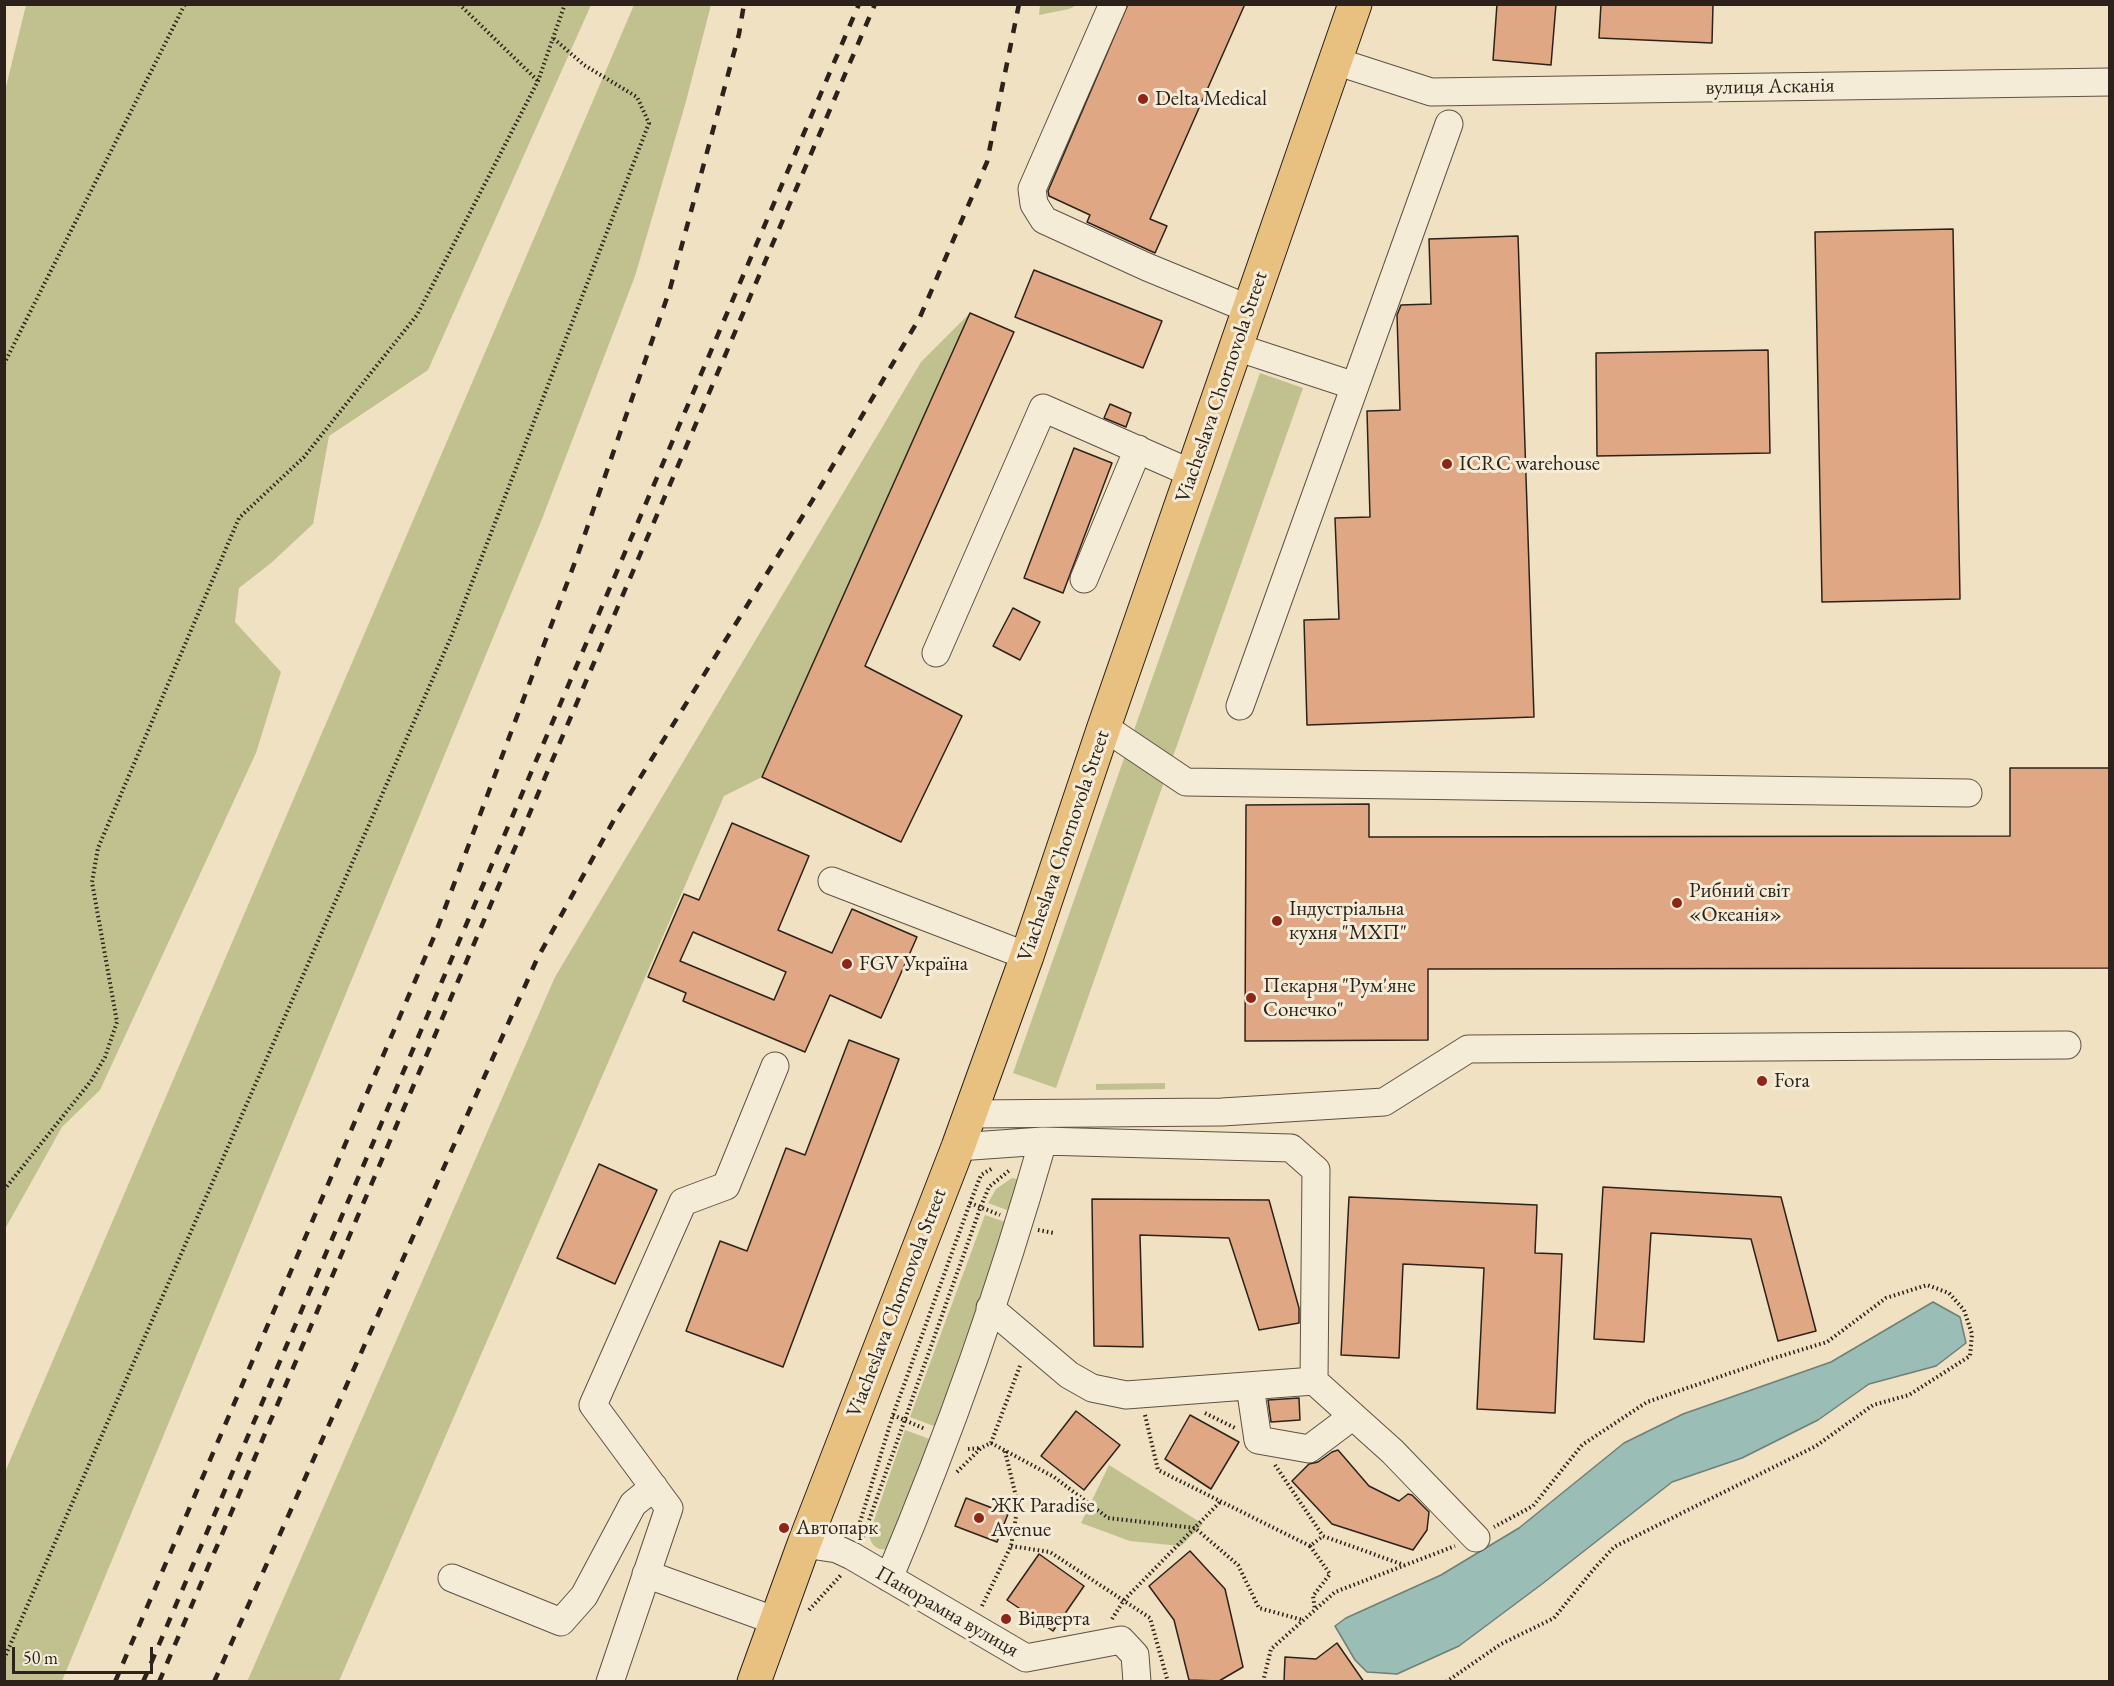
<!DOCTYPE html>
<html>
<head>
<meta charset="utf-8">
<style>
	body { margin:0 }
	#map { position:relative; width:2114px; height:1686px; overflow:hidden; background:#efe1c1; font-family:"EB Garamond",serif }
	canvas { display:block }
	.frame { position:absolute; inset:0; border:6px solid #2c221b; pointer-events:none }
	.scale { position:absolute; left:12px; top:1647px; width:141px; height:27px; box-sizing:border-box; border:3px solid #2c221b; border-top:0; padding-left:8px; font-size:18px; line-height:21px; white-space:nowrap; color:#2c221b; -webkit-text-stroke:4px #f5ecd7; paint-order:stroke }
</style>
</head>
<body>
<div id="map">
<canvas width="2114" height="1686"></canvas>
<div class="frame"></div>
<div class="scale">50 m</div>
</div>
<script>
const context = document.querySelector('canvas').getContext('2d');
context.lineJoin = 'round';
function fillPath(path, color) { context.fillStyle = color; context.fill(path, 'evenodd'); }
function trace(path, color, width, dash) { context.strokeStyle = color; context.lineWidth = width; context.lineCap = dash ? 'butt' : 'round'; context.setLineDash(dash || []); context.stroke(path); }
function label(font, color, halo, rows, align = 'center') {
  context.font = font + ' "EB Garamond",serif'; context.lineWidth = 6; context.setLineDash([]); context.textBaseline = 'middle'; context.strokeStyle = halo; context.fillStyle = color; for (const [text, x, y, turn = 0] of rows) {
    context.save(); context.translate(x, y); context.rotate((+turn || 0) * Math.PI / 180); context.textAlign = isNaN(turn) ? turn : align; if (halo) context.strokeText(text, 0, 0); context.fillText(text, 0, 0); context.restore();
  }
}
fillPath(new Path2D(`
	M 26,5 L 591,5 L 428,370 L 329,436 L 313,524 L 271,563 L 239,588 L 235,622 L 281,672 L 256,753 L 100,1090 L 62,1127 L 5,1229 L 4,95 Z
	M 634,5 L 711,5 L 685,105 L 635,276 L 542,519 L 62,1681 L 5,1681 L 5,1472 Z
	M 1040,5 L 1040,4 L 1077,5 L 1069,9 L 1039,15 Z
	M 970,313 L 762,777 L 724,796 L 339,1681 L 247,1682 L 555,977 L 921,362 Z
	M 1260,373 L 1303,388 L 1056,1088 L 1013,1073 Z
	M 1165,1083 L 1165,1089 L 1096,1090 L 1096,1084 Z
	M 1012,1178 L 1027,1181 L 1015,1213 L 988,1203 L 996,1189 Z
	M 985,1215 L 1014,1225 L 939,1428 L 910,1417 Z
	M 905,1430 L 935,1441 L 926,1450 L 890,1550 C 877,1550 872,1547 869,1535 Z
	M 1109,1465 L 1203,1524 L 1181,1546 L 1130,1541 L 1081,1523 Z`), '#c0c18e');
const water = new Path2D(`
	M 1933,1302 L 1960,1317 L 1966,1343 L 1936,1366 L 1869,1384 L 1818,1420 L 1742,1458 L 1672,1482 L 1542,1584 L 1459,1646 L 1397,1674 L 1367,1672 L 1355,1660 L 1335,1626 L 1346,1618 L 1441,1575 L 1519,1528 L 1624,1443 L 1683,1414 L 1831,1362 Z`);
fillPath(water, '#9abdb6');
trace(water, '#6e7f78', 1.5);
const building = new Path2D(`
	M 1128,4 L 1245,4 L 1150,219 L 1167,226 L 1155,253 L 1087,222 L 1090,215 L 1049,196 L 1048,191 Z
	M 1497,4 L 1556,4 L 1551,65 L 1493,60 Z
	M 1601,4 L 1713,4 L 1712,43 L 1599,38 Z
	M 1953,229 L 1960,599 L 1822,602 L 1815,232 Z
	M 1518,236 L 1534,717 L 1307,725 L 1304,620 L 1339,619 L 1335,518 L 1370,517 L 1367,411 L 1400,410 L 1397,315 L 1401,305 L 1431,304 L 1429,239 Z
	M 1034,270 L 1162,321 L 1143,368 L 1015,317 Z
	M 970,313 L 1014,332 L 865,666 L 962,716 L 901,842 L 762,777 Z
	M 1768,350 L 1770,453 L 1597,456 L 1596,353 Z
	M 1110,404 L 1131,413 L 1126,427 L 1104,418 Z
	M 1074,448 L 1112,463 L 1063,593 L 1024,578 Z
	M 1013,608 L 1040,622 L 1020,660 L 993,646 Z
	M 2010,768 L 2109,768 L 2109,968 L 1428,969 L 1428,1040 L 1245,1041 L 1246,805 L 1369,804 L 1369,837 L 2010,836 Z
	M 732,823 L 809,856 L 778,930 L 832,953 L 852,909 L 917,937 L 881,1018 L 830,995 L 805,1052 L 683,1001 L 686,993 L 648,977 L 684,894 L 699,900 ZM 693,932 L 786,972 L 774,1000 L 680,961 Z
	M 849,1040 L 899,1059 L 783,1367 L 686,1331 L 720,1241 L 747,1251 L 786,1148 L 805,1155 Z
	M 599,1164 L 657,1190 L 615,1284 L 557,1258 Z
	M 1603,1187 L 1781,1197 L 1816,1331 L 1778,1341 L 1751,1239 L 1651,1233 L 1644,1342 L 1594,1339 Z
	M 1349,1197 L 1537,1205 L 1535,1253 L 1562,1254 L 1555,1413 L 1477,1409 L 1484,1268 L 1403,1264 L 1399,1358 L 1341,1355 Z
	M 1092,1199 L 1269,1200 L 1299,1308 L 1299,1323 L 1259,1330 L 1229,1238 L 1140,1235 L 1143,1347 L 1094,1346 Z
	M 1299,1398 L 1300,1420 L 1271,1422 L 1268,1400 Z
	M 1076,1411 L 1120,1445 L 1084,1490 L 1041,1456 Z
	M 1190,1415 L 1239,1442 L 1211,1489 L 1165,1459 Z
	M 1338,1450 L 1369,1486 L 1399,1501 L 1408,1494 L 1412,1495 L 1429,1512 L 1427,1530 L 1413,1550 L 1332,1524 L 1292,1481 L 1309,1464 L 1318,1462 L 1332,1452 Z
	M 966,1498 L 1008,1514 L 997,1542 L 955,1526 Z
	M 1190,1551 L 1225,1589 L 1243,1667 L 1219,1681 L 1189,1680 L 1174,1620 L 1149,1586 Z
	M 1039,1554 L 1084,1586 L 1053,1631 L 1007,1600 Z
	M 1337,1643 L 1364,1682 L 1284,1682 L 1285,1657 L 1316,1659 Z`);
fillPath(building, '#dfa783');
trace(building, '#2c221b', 1.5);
const minor = new Path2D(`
	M 1113,4 L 1032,189 L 1034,204 L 1044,220 L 1147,267 L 1249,309
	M 1335,61 L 1431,92 L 2110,82
	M 1236,347 L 1355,386
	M 1084,579 L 1138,449
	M 936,653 L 1043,408 L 1191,473
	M 1240,706 L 1449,124
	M 1104,727 L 1186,782 L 1968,793
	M 832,881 L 1027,956
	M 970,1114 L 1222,1112 L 1384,1102 L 1468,1049 L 2067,1045
	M 1043,1141 L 1291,1148 L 1316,1170 L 1314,1381
	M 990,1308 L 1069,1375 L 1092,1388 L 1126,1395 L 1314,1381 L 1393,1452 L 1476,1538
	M 1250,1386 L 1258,1440 L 1309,1449 L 1353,1416
	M 804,1544 L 837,1549 L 852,1556 L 1026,1658 L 1121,1640 L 1135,1655 L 1137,1682
	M 646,1574 L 776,1621
	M 452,1578 L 561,1622 L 584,1596 L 633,1504 L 654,1487
	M 889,1578 C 949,1436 1001,1289 1043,1141 L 958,1147
	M 610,1682 L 669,1508 L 593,1405 L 683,1202 L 726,1186 L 775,1066`);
const major = new Path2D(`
	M 754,1682 L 804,1544 L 958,1147 L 1027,956 L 1104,727 L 1355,4`);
trace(minor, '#5d5244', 29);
trace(major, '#2c221b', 35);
trace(new Path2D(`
	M 459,4 L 538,81
	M 4,364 L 185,4
	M 4,1190 L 91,1081 L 105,1057 L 117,1022 L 92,882 L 98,848 L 239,518 L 304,457 L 417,315 L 538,81 L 565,4
	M 970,1203 L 1000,1215
	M 1038,1230 L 1054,1233
	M 1205,1413 L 1235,1428
	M 893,1415 L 925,1429
	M 1145,1415 L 1158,1470 L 1310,1546 L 1323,1536 L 1404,1565
	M 991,1443 L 1054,1477 L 1108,1518 L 1195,1528 L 1238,1565 L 1259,1608 L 1303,1620
	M 968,1449 L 981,1448
	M 1275,1465 L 1323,1536
	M 957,1472 L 981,1448 L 991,1443 L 1021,1363
	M 856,1535 L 893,1415 L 970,1203 L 981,1175 L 993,1168
	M 863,1537 L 981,1206 L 989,1187 L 1011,1169
	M 1011,1546 L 1050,1552 L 1150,1618 L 1168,1682
	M 1310,1546 L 1330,1574 L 1313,1596 L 1315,1610
	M 982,1606 L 1011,1546 L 1018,1505 L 1005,1451
	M 809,1610 L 842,1574
	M 1112,1619 L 1124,1600 L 1221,1501
	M 4,1659 L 451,637 L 649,123 L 637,97 L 584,65 L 553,38
	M 1263,1682 L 1271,1649 L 1335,1592 L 1455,1546
	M 1446,1682 L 1501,1644 L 1554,1618 L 1593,1570 L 1614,1547 L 1816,1446 L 1873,1405 L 1909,1395 L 1970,1356 L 1972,1334 L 1964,1310 L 1949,1293 L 1927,1285 L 1886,1298 L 1827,1342 L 1771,1359 L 1647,1402 L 1582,1445 L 1533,1506 L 1494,1527`), '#2c221b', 4, [1.5, 3]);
trace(minor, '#f5ecd7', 27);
trace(major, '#e8c080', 33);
trace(new Path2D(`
	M 115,1682 L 436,932 L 578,554 L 670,289 L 739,34 L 744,4
	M 143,1682 L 859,4
	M 159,1682 L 875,4
	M 214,1682 L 537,959 L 615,818 L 812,501 L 920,317 L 987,162 L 1019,4`), '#2c221b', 4.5, [10, 10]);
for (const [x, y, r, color] of [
	[1143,99,6,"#8f2418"],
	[1447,464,6,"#8f2418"],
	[1677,903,6,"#8f2418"],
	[1277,921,6,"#8f2418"],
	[847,964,6,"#8f2418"],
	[1251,998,6,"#8f2418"],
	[1762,1081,6,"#8f2418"],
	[979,1518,6,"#8f2418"],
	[784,1528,6,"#8f2418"],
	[1006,1619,6,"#8f2418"]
]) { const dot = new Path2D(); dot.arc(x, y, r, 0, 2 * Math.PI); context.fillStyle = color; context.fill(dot); trace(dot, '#f5ecd7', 2); }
label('21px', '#2c221b', '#f5ecd7', [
	["вулиця Асканія",1770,87,-1],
	["Viacheslava Chornovola Street",1222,387,-71],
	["Viacheslava Chornovola Street",1064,846,-71],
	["Viacheslava Chornovola Street",897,1303,-69],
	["Панорамна вулиця",947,1612,30]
]);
label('21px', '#2c221b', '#f5ecd7', [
	["Delta Medical",1155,99],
	["ICRC warehouse",1459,464],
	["Рибний світ",1689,891],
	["«Океанія»",1689,915],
	["Індустріальна",1289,909],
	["кухня \"МХП\"",1289,933],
	["FGV Україна",859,964],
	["Пекарня \"Рум'яне",1263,986],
	["Сонечко\"",1263,1010],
	["Fora",1774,1081],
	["ЖК Paradise",991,1506],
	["Avenue",991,1530],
	["Автопарк",796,1528],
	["Відверта",1018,1619]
], 'left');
</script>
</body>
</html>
